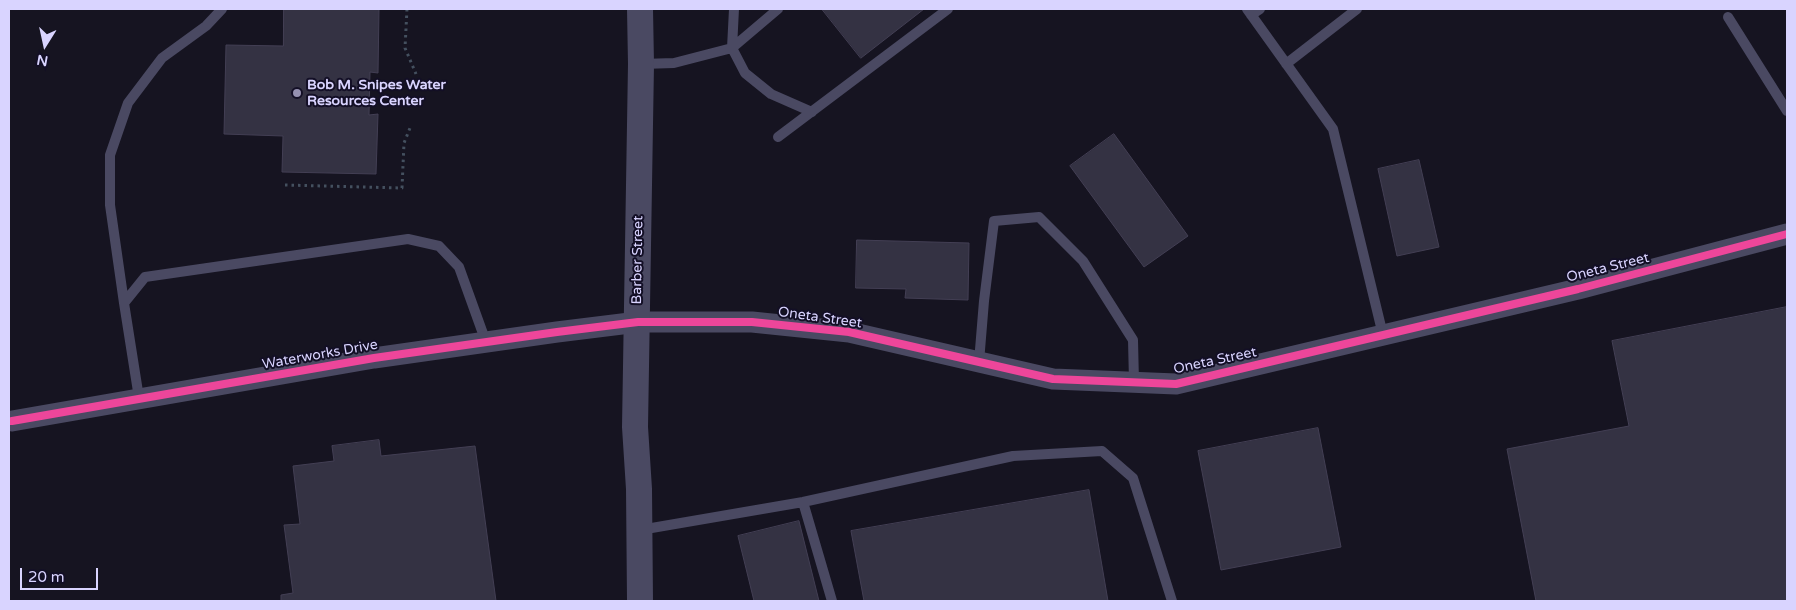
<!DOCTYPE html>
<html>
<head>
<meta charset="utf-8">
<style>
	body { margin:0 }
	#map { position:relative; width:1796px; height:610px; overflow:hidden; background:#161421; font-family:"Varela Round",sans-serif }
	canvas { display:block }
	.frame { position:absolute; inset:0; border:10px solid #d9d4ff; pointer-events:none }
	.north { position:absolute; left:20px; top:20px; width:50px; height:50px; -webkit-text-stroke:4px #130f26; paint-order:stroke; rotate:190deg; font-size:14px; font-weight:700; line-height:20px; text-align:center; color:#d9d4ff }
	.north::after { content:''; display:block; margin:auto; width:18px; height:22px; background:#d9d4ff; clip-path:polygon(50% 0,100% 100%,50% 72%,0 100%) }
	.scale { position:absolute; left:20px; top:568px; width:78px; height:22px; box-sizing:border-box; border:2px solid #d9d4ff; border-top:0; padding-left:6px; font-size:15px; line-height:18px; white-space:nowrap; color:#d9d4ff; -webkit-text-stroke:4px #130f26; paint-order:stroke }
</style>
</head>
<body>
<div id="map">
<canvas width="1796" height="610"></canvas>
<div class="frame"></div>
<div class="north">N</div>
<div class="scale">20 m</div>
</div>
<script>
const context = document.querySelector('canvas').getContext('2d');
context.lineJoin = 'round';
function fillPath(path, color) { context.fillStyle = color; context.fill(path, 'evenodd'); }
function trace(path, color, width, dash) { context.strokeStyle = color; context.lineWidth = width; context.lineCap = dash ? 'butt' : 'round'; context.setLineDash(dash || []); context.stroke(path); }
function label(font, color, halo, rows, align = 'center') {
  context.font = font + ' "Varela Round",sans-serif'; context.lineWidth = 4; context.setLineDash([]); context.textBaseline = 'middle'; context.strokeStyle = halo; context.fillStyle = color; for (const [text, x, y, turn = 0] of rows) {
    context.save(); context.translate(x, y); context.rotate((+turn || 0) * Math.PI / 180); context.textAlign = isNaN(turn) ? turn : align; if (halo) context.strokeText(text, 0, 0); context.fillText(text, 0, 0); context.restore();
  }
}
const building = new Path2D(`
	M 284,9 L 379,9 L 378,73 L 370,72 L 369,115 L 378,114 L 376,174 L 282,172 L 283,136 L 224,134 L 226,45 L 283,46 Z
	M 822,9 L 924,9 L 861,58 Z
	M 1114,134 L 1188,236 L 1144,267 L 1070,166 Z
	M 1419,160 L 1439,247 L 1397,256 L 1378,169 Z
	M 857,240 L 969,243 L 968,300 L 905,298 L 906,289 L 856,288 Z
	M 1787,307 L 1787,601 L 1536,601 L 1507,449 L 1629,426 L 1612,341 Z
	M 1318,428 L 1341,547 L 1221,570 L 1198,451 Z
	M 379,440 L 381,456 L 475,446 L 496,601 L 281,601 L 281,595 L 293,593 L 284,525 L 300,524 L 293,466 L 334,461 L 332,446 Z
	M 1089,490 L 1108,601 L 864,601 L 851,531 Z
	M 799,521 L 819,601 L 754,601 L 738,536 Z`);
fillPath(building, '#343243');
trace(building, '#433f54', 1);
trace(new Path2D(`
	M 407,9 L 405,48 L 416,74
	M 285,185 L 402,188 L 404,143 L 410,128`), '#44505f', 3, [2.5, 4]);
trace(new Path2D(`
	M 734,9 L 732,48 L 745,73 L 771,94 L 812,112
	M 1247,9 L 1333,129 L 1383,335
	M 1251,15 L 1260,9
	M 1728,17 L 1787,111
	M 642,64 L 674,63 L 732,48 L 778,9
	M 1286,64 L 1357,9
	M 778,137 L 948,9
	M 124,303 L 110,205 L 110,155 L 128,103 L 162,58 L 206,26 L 222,9
	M 979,362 L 984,301 L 994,221 L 1039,217 L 1083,261 L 1133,340 L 1134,382
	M 139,398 L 124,303 L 145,277 L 408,239 L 439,246 L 459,267 L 486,342
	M 803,502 L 832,601
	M 640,530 L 803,502 L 1013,456 L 1102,451 L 1133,478 L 1172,601`), '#4a4962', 10);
trace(new Path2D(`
	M 12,421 L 374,358 L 557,332 L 638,322 L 752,322 L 849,332 L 1053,379 L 1176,384 L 1578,289 L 1787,234`), '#4a4962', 21);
trace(new Path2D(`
	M 640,9 L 641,64 L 635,427 L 639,489 L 640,601`), '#4a4962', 26);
trace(new Path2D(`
	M 12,421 L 374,358 L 557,332 L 638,322 L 752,322 L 849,332 L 1053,379 L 1176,384 L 1578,289 L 1787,234`), '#ed469a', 8);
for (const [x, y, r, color] of [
	[297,93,5,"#9591b1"]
]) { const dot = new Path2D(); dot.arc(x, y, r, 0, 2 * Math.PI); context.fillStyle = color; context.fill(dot); trace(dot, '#130f26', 2); }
label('bold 14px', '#d9d4ff', '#130f26', [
	["Bob M. Snipes Water",307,85],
	["Resources Center",307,101]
], 'left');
label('14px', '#d9d4ff', '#130f26', [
	["Barber Street",638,260,-89],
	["Oneta Street",1608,268,-14],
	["Oneta Street",820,318,8],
	["Waterworks Drive",320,355,-10],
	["Oneta Street",1215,361,-12]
]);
</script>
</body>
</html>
